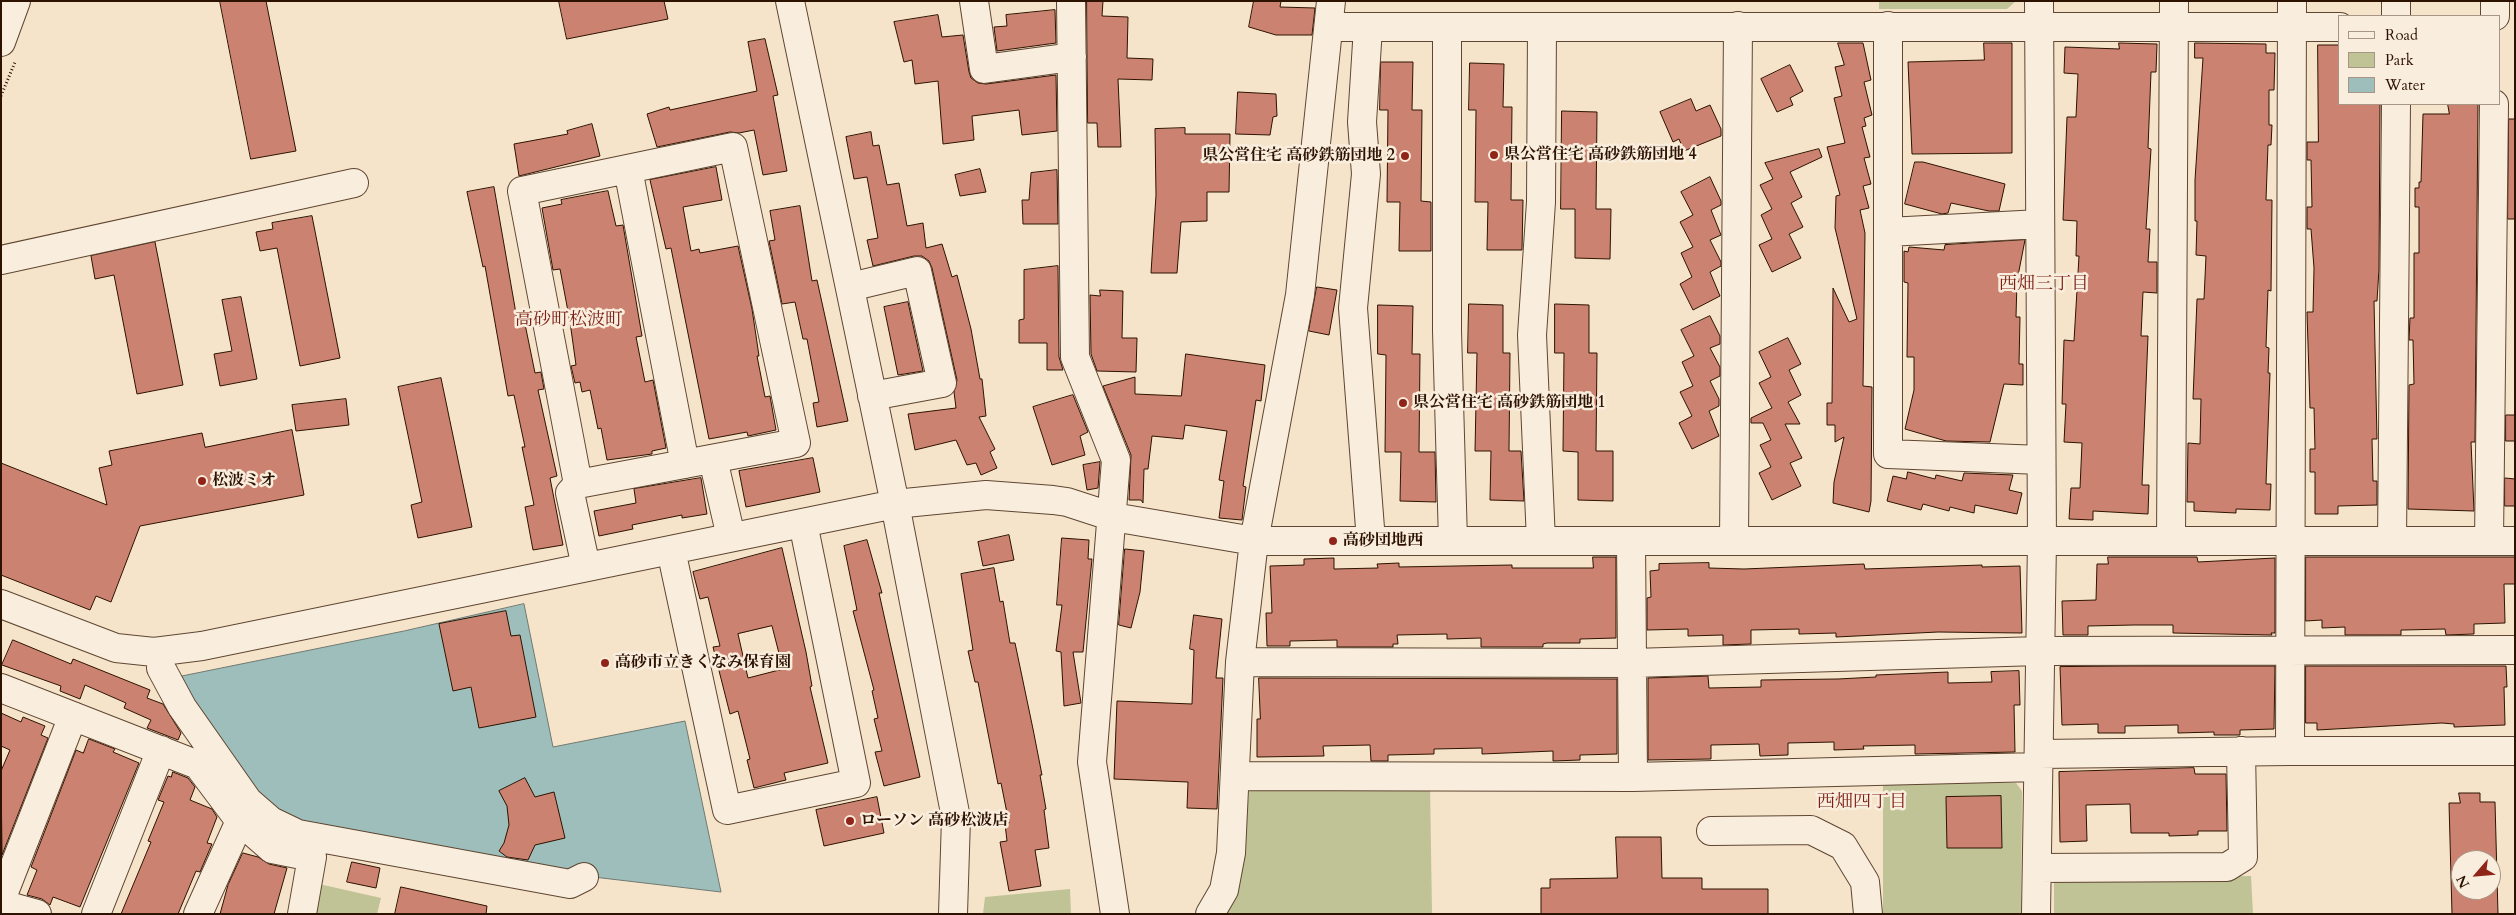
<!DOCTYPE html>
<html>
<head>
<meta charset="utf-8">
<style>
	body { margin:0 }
	#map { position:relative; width:2516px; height:915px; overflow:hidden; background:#f6e4ca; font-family:Cardo,serif }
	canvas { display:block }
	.frame { position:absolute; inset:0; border:2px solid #2d1200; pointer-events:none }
	.legend { position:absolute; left:2338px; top:15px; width:162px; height:90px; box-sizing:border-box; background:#f9eddd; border:1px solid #a79585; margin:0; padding:6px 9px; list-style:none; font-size:15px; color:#2d1200 }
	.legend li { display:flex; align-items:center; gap:10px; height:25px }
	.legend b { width:25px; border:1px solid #a79585 }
	.north { position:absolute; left:2451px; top:850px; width:50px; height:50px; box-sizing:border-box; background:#f9eddd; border:1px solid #a79585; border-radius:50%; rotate:243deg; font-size:14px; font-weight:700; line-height:20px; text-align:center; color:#2d1200 }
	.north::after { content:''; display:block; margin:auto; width:18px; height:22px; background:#8f2418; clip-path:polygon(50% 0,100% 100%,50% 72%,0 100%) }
</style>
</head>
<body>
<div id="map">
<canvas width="2516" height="915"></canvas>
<div class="frame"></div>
<ul class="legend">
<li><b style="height:6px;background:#f9eddd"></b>Road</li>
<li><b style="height:14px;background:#bfc395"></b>Park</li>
<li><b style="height:14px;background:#9dbeba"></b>Water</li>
</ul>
<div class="north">N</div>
</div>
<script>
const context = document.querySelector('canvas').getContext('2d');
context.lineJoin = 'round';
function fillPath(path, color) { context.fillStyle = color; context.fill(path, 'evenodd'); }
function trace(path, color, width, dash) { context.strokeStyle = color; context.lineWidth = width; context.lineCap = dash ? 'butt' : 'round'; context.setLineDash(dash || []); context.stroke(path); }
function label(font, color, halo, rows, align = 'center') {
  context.font = font + ' Cardo,"Noto Serif JP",serif'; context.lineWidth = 5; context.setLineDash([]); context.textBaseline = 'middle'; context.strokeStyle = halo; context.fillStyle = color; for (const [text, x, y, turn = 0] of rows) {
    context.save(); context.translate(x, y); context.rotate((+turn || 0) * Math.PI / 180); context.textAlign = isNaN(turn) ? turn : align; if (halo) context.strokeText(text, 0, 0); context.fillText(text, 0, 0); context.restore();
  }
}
fillPath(new Path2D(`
	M 1879,1 L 2016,1 L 2007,9 L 1879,9 Z
	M 1883,781 L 2016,783 L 2022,791 L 2021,914 L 1883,914 Z
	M 1430,784 L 1432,914 L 1226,914 C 1248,876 1244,828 1250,786 Z
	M 2251,876 L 2253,914 L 2054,914 L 2054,883 L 2061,879 Z
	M 319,884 L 381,898 L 377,914 L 312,914 Z
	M 1070,889 L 1071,914 L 983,914 L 985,897 Z`), '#bfc395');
const water = new Path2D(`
	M 524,604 L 553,747 L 685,721 L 721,892 L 568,874 L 274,815 L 172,678 L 404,631 Z`);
fillPath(water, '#9dbeba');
trace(water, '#707970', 1);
const building = new Path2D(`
	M 220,1 L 266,1 L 296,151 L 251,159 Z
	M 559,1 L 664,1 L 668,19 L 567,39 Z
	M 1087,1 L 1103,1 L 1102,16 L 1128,17 L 1127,58 L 1153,59 L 1152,80 L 1118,79 L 1121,147 L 1098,147 L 1097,123 L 1088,123 Z
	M 1254,1 L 1281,1 L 1280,7 L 1315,8 L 1312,35 L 1276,35 L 1249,27 Z
	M 1055,10 L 1056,43 L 997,51 L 994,27 L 1007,26 L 1006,15 Z
	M 938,15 L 942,37 L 963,35 L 969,72 L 971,78 L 978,83 L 986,84 L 1056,75 L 1057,131 L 1022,135 L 1019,110 L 972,116 L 974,140 L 943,144 L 938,81 L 915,84 L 912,60 L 904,62 L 894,22 Z
	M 765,39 L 778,95 L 773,96 L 787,171 L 763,175 L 754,130 L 739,133 L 730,132 L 657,147 L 647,114 L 669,107 L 670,110 L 757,91 L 748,42 Z
	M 1838,43 L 1863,43 L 1871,80 L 1864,82 L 1872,115 L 1864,118 L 1866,126 L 1862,127 L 1870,157 L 1864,158 L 1871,184 L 1863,186 L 1869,208 L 1860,210 L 1865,233 L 1863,386 L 1872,387 L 1871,501 L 1869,512 L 1833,503 L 1834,482 L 1844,437 L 1835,442 L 1835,425 L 1827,425 L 1827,403 L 1832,403 L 1833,288 L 1849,322 L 1857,319 L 1835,228 L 1836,196 L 1840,195 L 1827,147 L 1845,143 L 1834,98 L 1842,96 L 1835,67 L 1844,65 Z
	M 1984,43 L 2012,43 L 2012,153 L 1912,154 L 1908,62 L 1984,60 Z
	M 2119,43 L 2157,44 L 2156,72 L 2151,72 L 2148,148 L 2151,149 L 2146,229 L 2150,229 L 2148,262 L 2157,262 L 2157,293 L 2143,292 L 2141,336 L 2148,336 L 2142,485 L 2149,485 L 2148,514 L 2093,511 L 2093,520 L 2069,519 L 2071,488 L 2080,488 L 2082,443 L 2064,442 L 2066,404 L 2062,404 L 2064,340 L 2074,341 L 2079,256 L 2076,256 L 2077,221 L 2063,220 L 2067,117 L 2076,117 L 2078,74 L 2064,73 L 2065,47 L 2119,49 Z
	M 2195,43 L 2266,44 L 2266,53 L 2275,53 L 2274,90 L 2269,90 L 2269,125 L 2272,125 L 2271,145 L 2268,145 L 2266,200 L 2272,200 L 2271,291 L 2268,290 L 2266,347 L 2269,348 L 2268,373 L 2270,373 L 2266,484 L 2271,484 L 2270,510 L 2236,509 L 2236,513 L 2194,511 L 2194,502 L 2187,502 L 2188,443 L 2200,444 L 2201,399 L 2193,399 L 2197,299 L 2204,299 L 2206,256 L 2196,255 L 2197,221 L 2195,221 L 2195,180 L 2203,58 L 2195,58 Z
	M 2318,45 L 2340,45 L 2340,104 L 2380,104 L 2379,269 L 2377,301 L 2374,301 L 2377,439 L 2372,439 L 2373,481 L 2377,481 L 2377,505 L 2338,506 L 2338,514 L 2315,514 L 2315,472 L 2310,472 L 2310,449 L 2315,449 L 2314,408 L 2310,408 L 2307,312 L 2313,312 L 2314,268 L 2311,229 L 2307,229 L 2307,207 L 2312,207 L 2311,160 L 2307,160 L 2307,142 L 2318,142 Z
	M 1381,62 L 1413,62 L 1412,110 L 1422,110 L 1421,201 L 1431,202 L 1431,251 L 1399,251 L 1400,202 L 1387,202 L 1388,110 L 1380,110 Z
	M 1470,63 L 1504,64 L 1503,107 L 1512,107 L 1511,200 L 1523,200 L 1522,250 L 1487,250 L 1488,202 L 1475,202 L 1476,110 L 1469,110 Z
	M 1790,65 L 1803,91 L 1790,98 L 1793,105 L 1777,112 L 1761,79 Z
	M 1238,92 L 1276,94 L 1277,116 L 1273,117 L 1270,135 L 1236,134 Z
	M 1691,99 L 1696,111 L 1710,105 L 1721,129 L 1721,136 L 1684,151 L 1679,139 L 1673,142 L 1660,112 Z
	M 2448,104 L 2478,104 L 2475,442 L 2471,442 L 2474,511 L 2408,509 L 2409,385 L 2414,384 L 2413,340 L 2409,340 L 2410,318 L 2414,318 L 2414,253 L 2419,253 L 2419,207 L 2415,207 L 2415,188 L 2419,188 L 2419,182 L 2421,182 L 2423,114 L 2449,114 Z
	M 1562,111 L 1597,112 L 1596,209 L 1611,209 L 1610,259 L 1575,258 L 1575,209 L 1561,209 Z
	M 2509,119 L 2515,119 L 2515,219 L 2508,219 Z
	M 592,124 L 600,156 L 519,176 L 514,144 L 568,134 L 567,131 Z
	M 1185,128 L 1185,134 L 1230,134 L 1229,192 L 1207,192 L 1207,221 L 1181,222 L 1177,273 L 1151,273 L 1156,195 L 1155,129 Z
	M 871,132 L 873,146 L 879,145 L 887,185 L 899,183 L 907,226 L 923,223 L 926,248 L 942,244 L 952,277 L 957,275 L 971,329 L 980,379 L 982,379 L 986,416 L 979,417 L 995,449 L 990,452 L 997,468 L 981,475 L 976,463 L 967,465 L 956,440 L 915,450 L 908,414 L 956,408 L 954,392 L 957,380 L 932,268 L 929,261 L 922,256 L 914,256 L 873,266 L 867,240 L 878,238 L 867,177 L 854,179 L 846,137 Z
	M 1819,149 L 1822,157 L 1790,172 L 1802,197 L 1791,203 L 1803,227 L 1789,234 L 1801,258 L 1772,272 L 1759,245 L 1772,239 L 1761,215 L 1772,209 L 1760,185 L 1773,179 L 1765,163 Z
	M 1915,162 L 1923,162 L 2005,184 L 1999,211 L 1989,211 L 1951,203 L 1948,213 L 1942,214 L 1905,204 Z
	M 716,167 L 722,200 L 683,207 L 691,251 L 699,249 L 700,253 L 738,246 L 752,309 L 759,356 L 757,356 L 765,397 L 770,396 L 776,430 L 748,436 L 747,432 L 709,439 L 671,248 L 666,249 L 650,180 Z
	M 980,169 L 986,192 L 960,196 L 955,175 Z
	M 1057,170 L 1058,224 L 1023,224 L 1022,200 L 1029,200 L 1031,173 Z
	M 1710,177 L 1721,201 L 1721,205 L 1711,210 L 1721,235 L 1710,240 L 1721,262 L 1721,266 L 1710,272 L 1720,296 L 1693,310 L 1680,284 L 1692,277 L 1681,253 L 1693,247 L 1680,222 L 1693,215 L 1681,192 Z
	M 494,187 L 518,325 L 525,324 L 535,373 L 541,372 L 544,389 L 538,390 L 557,476 L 550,478 L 563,545 L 533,550 L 525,507 L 534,505 L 522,447 L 525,447 L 514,395 L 508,396 L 485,266 L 483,267 L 467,192 Z
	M 608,191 L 616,226 L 623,225 L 642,336 L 636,337 L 645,382 L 653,380 L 666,448 L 652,451 L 652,454 L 607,460 L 601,428 L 598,429 L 590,390 L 582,392 L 580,382 L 575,383 L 571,366 L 576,365 L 570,322 L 560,269 L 553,270 L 542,208 L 562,204 L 561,200 Z
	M 800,206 L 812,281 L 817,280 L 848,421 L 817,427 L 813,403 L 819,402 L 807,339 L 803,339 L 795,302 L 782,304 L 769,241 L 775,240 L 770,211 Z
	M 312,216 L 340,358 L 300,366 L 277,248 L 260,251 L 256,232 L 273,229 L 272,223 Z
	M 2025,240 L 2017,281 L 2016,317 L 2020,317 L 2019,364 L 2023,364 L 2023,385 L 2004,384 L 1990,442 L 1946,441 L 1905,429 L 1914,390 L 1914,357 L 1907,357 L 1908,283 L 1904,282 L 1904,251 L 1908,252 L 1909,247 L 1944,250 L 1945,245 Z
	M 155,242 L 183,385 L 137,394 L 114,275 L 95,279 L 91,256 Z
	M 1058,266 L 1059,357 L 1063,370 L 1047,370 L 1047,343 L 1019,343 L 1019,320 L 1024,319 L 1024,270 Z
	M 1317,287 L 1337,290 L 1329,335 L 1309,331 Z
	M 1100,290 L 1123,291 L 1122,338 L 1137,338 L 1136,372 L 1097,371 L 1091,354 L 1090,295 L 1100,296 Z
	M 241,297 L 257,379 L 220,386 L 214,354 L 232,351 L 222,300 Z
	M 908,302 L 923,371 L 898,375 L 884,307 Z
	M 1469,304 L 1503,305 L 1503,353 L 1510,353 L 1509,451 L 1521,451 L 1524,501 L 1490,500 L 1491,451 L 1475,451 L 1477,353 L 1468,353 Z
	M 1555,304 L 1589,305 L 1589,353 L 1597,353 L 1596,451 L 1613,451 L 1613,501 L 1578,500 L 1578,452 L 1563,451 L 1564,353 L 1555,353 Z
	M 1378,305 L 1413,306 L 1412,354 L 1420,354 L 1419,452 L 1435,452 L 1436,502 L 1400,501 L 1401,452 L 1385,452 L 1386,355 L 1378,354 Z
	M 1710,316 L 1720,336 L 1720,344 L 1710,348 L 1720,367 L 1720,376 L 1710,381 L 1719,399 L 1719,406 L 1709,411 L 1719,436 L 1692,449 L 1679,423 L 1692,416 L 1680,392 L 1693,386 L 1682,362 L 1694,356 L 1681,330 Z
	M 1788,338 L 1801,364 L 1789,370 L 1801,395 L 1788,402 L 1800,424 L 1785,424 L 1802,458 L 1790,463 L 1801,486 L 1772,500 L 1759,473 L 1771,467 L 1760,445 L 1771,440 L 1763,423 L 1751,423 L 1751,418 L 1772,408 L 1759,383 L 1771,377 L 1759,352 Z
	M 1186,354 L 1265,365 L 1261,401 L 1256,400 L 1243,486 L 1246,487 L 1242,520 L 1219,518 L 1224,481 L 1219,480 L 1227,431 L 1185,425 L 1183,439 L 1152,436 L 1148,469 L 1144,469 L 1143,503 L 1141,500 L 1129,500 L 1131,455 L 1103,386 L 1135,377 L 1135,394 L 1181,396 Z
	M 441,378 L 472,527 L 418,538 L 411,505 L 422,502 L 398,387 Z
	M 1073,395 L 1088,432 L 1080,436 L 1085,455 L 1052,465 L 1033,407 Z
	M 346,399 L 349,425 L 296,431 L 292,405 Z
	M 2506,415 L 2515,415 L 2515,441 L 2506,441 Z
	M 292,430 L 304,495 L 140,526 L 111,602 L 96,596 L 90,610 L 1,575 L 1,463 L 107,505 L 99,468 L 112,465 L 109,451 L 202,433 L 205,447 Z
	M 813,458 L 820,492 L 746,507 L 739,471 Z
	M 1100,462 L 1098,488 L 1087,490 L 1083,465 Z
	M 1908,472 L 1935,479 L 1936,475 L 1962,481 L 1964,473 L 2013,475 L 2009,490 L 2022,493 L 2017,514 L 1975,505 L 1974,513 L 1950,507 L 1949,511 L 1923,504 L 1921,510 L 1887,501 L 1893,476 L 1906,479 Z
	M 701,478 L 707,514 L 682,518 L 682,515 L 632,525 L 633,529 L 599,536 L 594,511 L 636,503 L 634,489 Z
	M 2505,478 L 2515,479 L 2515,506 L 2505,506 Z
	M 1009,535 L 1014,560 L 983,566 L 978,542 Z
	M 1062,538 L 1089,540 L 1088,559 L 1092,559 L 1083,652 L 1073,652 L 1081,703 L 1064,706 L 1061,652 L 1056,651 L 1062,605 L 1057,605 Z
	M 867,540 L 882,593 L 879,593 L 920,777 L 884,786 L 875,752 L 882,751 L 874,719 L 878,718 L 872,691 L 874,690 L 853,611 L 857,610 L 844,546 Z
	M 782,548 L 806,652 L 812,686 L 810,687 L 828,763 L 784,773 L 786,780 L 754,788 L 747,760 L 750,759 L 738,711 L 730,714 L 713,647 L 720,646 L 708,597 L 700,599 L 693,572 ZM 772,626 L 783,669 L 748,678 L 738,634 Z
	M 1125,549 L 1144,551 L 1140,592 L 1131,628 L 1119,625 Z
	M 1593,557 L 1616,557 L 1616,638 L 1580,639 L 1580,643 L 1547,643 L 1543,644 L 1543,647 L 1481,647 L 1481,638 L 1447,639 L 1447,634 L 1397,635 L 1398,644 L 1393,644 L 1393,647 L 1337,647 L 1337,640 L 1290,641 L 1290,646 L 1267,646 L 1266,613 L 1272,613 L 1270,566 L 1304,565 L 1304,559 L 1334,558 L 1334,569 L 1378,568 L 1377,564 L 1399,563 L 1399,567 L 1512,565 L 1512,568 L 1593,568 Z
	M 2108,557 L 2197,557 L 2198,562 L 2275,558 L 2275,633 L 2271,633 L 2272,635 L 2173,633 L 2173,625 L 2134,625 L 2088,626 L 2088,635 L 2063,635 L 2062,601 L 2096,600 L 2097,564 L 2108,564 Z
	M 2306,557 L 2515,557 L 2515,584 L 2504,584 L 2505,623 L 2474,624 L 2474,634 L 2446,635 L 2445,629 L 2404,630 L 2401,630 L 2401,635 L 2345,635 L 2345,627 L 2322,628 L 2322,620 L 2306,621 Z
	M 1709,563 L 1709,568 L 1744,569 L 1864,564 L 1865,569 L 1982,565 L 1982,567 L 2020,566 L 2022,633 L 1938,632 L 1836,637 L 1836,633 L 1799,634 L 1799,629 L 1751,630 L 1751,644 L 1723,645 L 1723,635 L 1688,636 L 1688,629 L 1647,630 L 1647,598 L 1651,597 L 1650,571 L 1659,570 L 1659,564 Z
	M 994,568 L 1000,602 L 1003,601 L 1010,643 L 1015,643 L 1033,729 L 1042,775 L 1040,775 L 1046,809 L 1044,810 L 1049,848 L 1035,850 L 1041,886 L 1009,891 L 1000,842 L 1007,841 L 1005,824 L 1009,823 L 1001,783 L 998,784 L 978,682 L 975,682 L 968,651 L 973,650 L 961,574 Z
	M 506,611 L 511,636 L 520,635 L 536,717 L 479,728 L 471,687 L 453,691 L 439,624 Z
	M 1194,615 L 1222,619 L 1216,678 L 1223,678 L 1217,809 L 1187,808 L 1188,782 L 1114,779 L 1117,701 L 1192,704 L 1194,650 L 1190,649 Z
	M 13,640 L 71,664 L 73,659 L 150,690 L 147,698 L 163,704 L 181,733 L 178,740 L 147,728 L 151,720 L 124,708 L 126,703 L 85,685 L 80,699 L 60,691 L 61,686 L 2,665 Z
	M 2131,666 L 2275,666 L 2274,729 L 2240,730 L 2240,735 L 2214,735 L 2214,732 L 2178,733 L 2178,725 L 2125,726 L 2125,733 L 2098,733 L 2098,724 L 2062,725 L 2060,667 Z
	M 2306,666 L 2506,666 L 2507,687 L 2504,687 L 2505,725 L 2454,727 L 2454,724 L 2442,723 L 2317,730 L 2317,723 L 2306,723 Z
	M 2019,671 L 2020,705 L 2014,705 L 2015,752 L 1915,754 L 1915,745 L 1863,746 L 1864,749 L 1834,750 L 1834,742 L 1788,743 L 1788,755 L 1760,756 L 1759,744 L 1711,745 L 1711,759 L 1648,760 L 1648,678 L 1708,676 L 1709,688 L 1761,687 L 1761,680 L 1838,679 L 1876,677 L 1876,675 L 1948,672 L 1948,683 L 1992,682 L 1991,672 Z
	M 1259,678 L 1617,679 L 1617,754 L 1580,755 L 1580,760 L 1553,761 L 1553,751 L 1482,754 L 1482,748 L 1434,749 L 1434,754 L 1388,755 L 1388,761 L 1371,761 L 1370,745 L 1323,746 L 1324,756 L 1257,757 L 1257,719 L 1260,719 Z
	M 1,713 L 21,722 L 23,717 L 45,726 L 41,735 L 48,738 L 2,855 L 1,771 L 10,750 L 1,746 Z
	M 89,739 L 115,749 L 113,752 L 139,763 L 80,907 L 53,897 L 50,905 L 42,899 L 27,895 L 37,870 L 31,867 L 76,750 L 83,753 Z
	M 2194,768 L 2195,774 L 2226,774 L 2227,831 L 2198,831 L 2198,835 L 2169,836 L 2169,833 L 2131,833 L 2130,804 L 2086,805 L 2087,841 L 2060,842 L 2059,772 Z
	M 173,772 L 188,778 L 195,787 L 190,800 L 212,809 L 217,817 L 207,843 L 212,844 L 200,872 L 196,871 L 178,914 L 121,914 L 151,842 L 148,841 L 164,802 L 158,800 L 168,776 L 171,777 Z
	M 525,778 L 535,797 L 554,792 L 565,838 L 535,845 L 528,860 L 507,857 L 499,851 L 504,843 L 509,825 L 507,806 L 499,791 Z
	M 2459,793 L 2480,793 L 2480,802 L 2495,802 L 2498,914 L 2452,914 L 2449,803 L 2460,803 ZM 2461,860 L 2491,860 L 2491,890 L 2461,890 Z
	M 2001,796 L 2002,848 L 1947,848 L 1946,797 Z
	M 877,797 L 884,833 L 824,846 L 816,810 Z
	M 1616,837 L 1661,837 L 1662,878 L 1702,878 L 1702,889 L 1768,889 L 1768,914 L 1541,914 L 1541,888 L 1550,888 L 1550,879 L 1617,878 Z
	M 243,853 L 258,857 L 269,864 L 287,868 L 274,914 L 220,914 L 228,885 Z
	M 352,862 L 380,868 L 376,888 L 347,882 Z
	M 401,887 L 487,906 L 486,914 L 395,914 Z`);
fillPath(building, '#cc8270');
trace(building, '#2d1200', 1);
const minor = new Path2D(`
	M 790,1 L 895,504 L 956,818 L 953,914
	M 974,1 L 984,69 L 1072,57
	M 1071,1 L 1075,357 L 1116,460 L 1092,762 L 1115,914
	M 2396,1 L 2396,16
	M 2495,1 L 2495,16
	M 1888,26 L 1888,454 L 2041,460
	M 1330,27 L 2340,27
	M 1368,27 L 1362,122 L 1366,174 L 1353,308 L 1371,541
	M 1447,27 L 1447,331 L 1453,541
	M 1,42 L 16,1
	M 628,169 L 685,464
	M 1888,232 L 2040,224
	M 1,260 L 354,183
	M 850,287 L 917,271 L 942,383 L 872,396
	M 713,459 L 731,537
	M 578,484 L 522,191 L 733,147 L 796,443 L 578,484 L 570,493 L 586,567
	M 1541,541 L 1532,335 L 1541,202 L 1542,27
	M 1631,541 L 1633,777
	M 1734,541 L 1738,26
	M 2171,541 L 2174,1
	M 2392,541 L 2396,104
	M 2489,541 L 2494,104
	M 671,550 L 727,810 L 856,783 L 803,523
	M 1,604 L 116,648 L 154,652 L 202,646 L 895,504 L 986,495 L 1053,500 L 1067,502 L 1113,517 L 1254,541 L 2515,541
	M 1240,662 L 1632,663 L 2040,651 L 2515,650
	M 161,668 L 182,707 L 248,801 L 271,821 L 298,834 L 570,884 L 584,877
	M 1,688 L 198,765 L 240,821 L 272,849 L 312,857 L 302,914
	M 2290,751 L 2292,1
	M 2039,754 L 2290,751 L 2515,751
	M 1236,776 L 1633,777 L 2038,767
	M 1711,831 L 1811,830 L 1843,846 L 1865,882 L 1868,914
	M 2037,868 L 2227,867 L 2243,857 L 2241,751
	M 1,900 L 73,716
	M 1,904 L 37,914
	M 96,914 L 161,750
	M 198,914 L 240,821
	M 1210,914 L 1224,890 L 1231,853 L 1240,662 L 1254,541 L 1300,295 L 1331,1
	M 2036,914 L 2042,541 L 2039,1`);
trace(minor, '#5f4632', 30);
trace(new Path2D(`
	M 1,96 L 15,62`), '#2d1200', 3, [1, 2.5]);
trace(minor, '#f9eddd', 28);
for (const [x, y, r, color] of [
	[1494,155,5,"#8f2418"],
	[1405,156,5,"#8f2418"],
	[1403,403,5,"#8f2418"],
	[202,481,5,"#8f2418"],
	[1333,541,5,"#8f2418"],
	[605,663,5,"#8f2418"],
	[850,821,5,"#8f2418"]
]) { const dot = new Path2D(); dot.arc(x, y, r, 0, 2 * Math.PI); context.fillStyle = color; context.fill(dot); trace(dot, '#f9eddd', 2); }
label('bold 16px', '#2d1200', '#f9eddd', [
	["県公営住宅 高砂鉄筋団地 4",1504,155],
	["県公営住宅 高砂鉄筋団地 2",1395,156,"right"],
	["県公営住宅 高砂鉄筋団地 1",1413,403],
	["松波ミオ",212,481],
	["高砂団地西",1343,541],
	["高砂市立きくなみ保育園",615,663],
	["ローソン 高砂松波店",860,821]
], 'left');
label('18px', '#7a1f14', '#f9eddd', [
	["西畑三丁目",2044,285],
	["高砂町松波町",569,321],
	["西畑四丁目",1862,803]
]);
</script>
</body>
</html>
